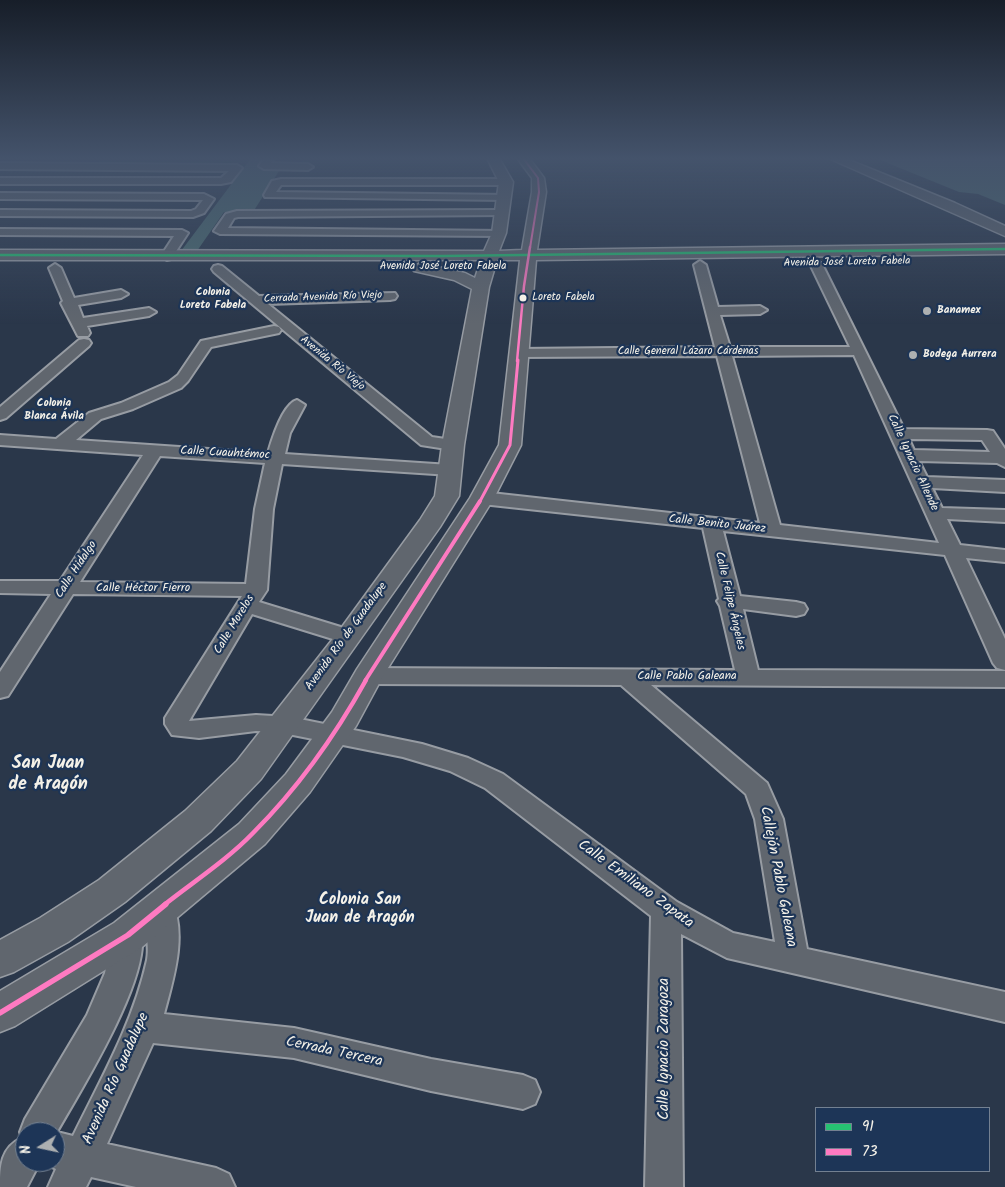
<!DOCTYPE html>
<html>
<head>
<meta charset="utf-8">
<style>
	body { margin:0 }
	#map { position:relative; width:1005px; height:1187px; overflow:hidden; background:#2a374a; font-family:Kalam,sans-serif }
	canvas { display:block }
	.legend { position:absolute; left:815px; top:1107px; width:175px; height:65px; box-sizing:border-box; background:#1d3557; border:1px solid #738091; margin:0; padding:6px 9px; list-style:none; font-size:15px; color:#f4f1e8 }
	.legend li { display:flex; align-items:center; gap:10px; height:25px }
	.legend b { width:25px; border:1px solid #738091 }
	.north { position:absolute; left:15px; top:1122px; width:50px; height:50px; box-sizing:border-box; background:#1d3557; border:1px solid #738091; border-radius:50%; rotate:260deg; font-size:14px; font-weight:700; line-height:20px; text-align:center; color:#f4f1e8 }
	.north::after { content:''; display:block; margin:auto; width:18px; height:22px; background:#adb0b1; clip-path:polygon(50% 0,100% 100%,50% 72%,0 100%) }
</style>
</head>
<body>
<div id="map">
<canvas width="1005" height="1187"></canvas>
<ul class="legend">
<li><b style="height:6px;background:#26c172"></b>91</li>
<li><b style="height:6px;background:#fe7ac1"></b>73</li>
</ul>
<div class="north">N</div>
</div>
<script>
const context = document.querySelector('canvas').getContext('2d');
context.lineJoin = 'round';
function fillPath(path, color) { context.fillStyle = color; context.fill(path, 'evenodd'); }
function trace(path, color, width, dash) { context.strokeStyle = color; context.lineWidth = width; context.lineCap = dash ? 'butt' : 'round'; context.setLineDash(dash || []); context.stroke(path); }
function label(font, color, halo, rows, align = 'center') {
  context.font = font + ' Kalam,sans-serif'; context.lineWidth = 4.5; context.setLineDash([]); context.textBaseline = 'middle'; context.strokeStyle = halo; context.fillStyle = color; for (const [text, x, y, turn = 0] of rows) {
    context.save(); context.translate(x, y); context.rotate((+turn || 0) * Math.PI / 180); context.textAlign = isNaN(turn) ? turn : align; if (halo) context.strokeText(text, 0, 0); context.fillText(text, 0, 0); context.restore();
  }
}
fillPath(new Path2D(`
	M 251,158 L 265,158 L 259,168 L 281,168 L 253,212 L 224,212 L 197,251 L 181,251 Z
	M 875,158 L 1005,158 L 1005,205 L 978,194 L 959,192 Z`), '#4b6c6f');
const minor = new Path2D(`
	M 264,158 L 274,158 L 271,163 L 308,164 L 313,167 L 308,170 L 264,169 L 259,166 Z
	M 0,163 L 237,165 L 242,168 L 231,182 L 221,184 L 0,184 L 0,178 L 221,178 L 229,171 L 0,169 Z
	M 281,179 L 506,179 L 511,182 L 506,185 L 281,185 L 276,192 L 509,195 L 509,199 L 505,200 L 265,197 L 264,195 L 272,181 Z
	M 0,193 L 204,194 L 214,199 L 204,213 L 193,217 L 0,216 L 0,210 L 191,211 L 196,209 L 203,200 L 0,199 Z
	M 502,210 L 506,211 L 506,215 L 238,217 L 234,218 L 228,228 L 503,231 L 505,233 L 499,236 L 220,234 L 214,231 L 226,214 L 237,211 Z
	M 0,229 L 182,230 L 188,233 L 171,259 L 167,260 L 161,256 L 174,236 L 0,235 Z
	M 816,260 L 822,264 L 904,429 L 987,430 L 993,431 L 1005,449 L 1005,467 L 997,463 L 919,461 L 927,477 L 1005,480 L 1005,492 L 932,488 L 942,508 L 1005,510 L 1005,522 L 947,519 L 960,545 L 1005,550 L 1005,562 L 966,558 L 1005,639 L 1005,670 L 997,668 L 993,663 L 945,555 L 723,531 L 740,596 L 796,602 L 804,604 L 807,609 L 804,614 L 796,616 L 743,609 L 758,670 L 1005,671 L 1005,687 L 651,685 L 767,783 L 783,819 L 807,949 L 1005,992 L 1005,1022 L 727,958 L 681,934 L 683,1187 L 645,1187 L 651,916 L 485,788 L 450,771 L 403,757 L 278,732 L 256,731 L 199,738 L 172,735 L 165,724 L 165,718 L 242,596 L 73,594 L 8,696 L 0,698 L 0,672 L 51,594 L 0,593 L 0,581 L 60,581 L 143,455 L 0,445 L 0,435 L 56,439 L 89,413 L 121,403 L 169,382 L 178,375 L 201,341 L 274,326 L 279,327 L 281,330 L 279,333 L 211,347 L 188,381 L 181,388 L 133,409 L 101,419 L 76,440 L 268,453 C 272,439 283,404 297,400 L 305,405 L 290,433 L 285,454 L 450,465 L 456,466 L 459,470 L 456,474 L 450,475 L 282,464 L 273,509 L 267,590 L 259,602 L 357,632 L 360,637 L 357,642 L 349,644 L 252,614 L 189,721 L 256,715 L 290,717 L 422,744 L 468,758 L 503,774 L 677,902 L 733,933 L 775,942 L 755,819 L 746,794 L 621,685 L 368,684 L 360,681 L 356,676 L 360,671 L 368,668 L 735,670 L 720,606 L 717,601 L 719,599 L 703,528 L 482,504 L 475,502 L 473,498 L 475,494 L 482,492 L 760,523 L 717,356 L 518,357 L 511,353 L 518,349 L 715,347 L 694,265 L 700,261 L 706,265 L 718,307 L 760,306 L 767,310 L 760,314 L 720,315 L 730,347 L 850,347 L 810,264 ZM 854,355 L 939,543 L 780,525 L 732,356 ZM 909,439 L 982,440 L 990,452 L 914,450 ZM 160,456 L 265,463 L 255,509 L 246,584 L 80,582 Z
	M 55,264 L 61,268 L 74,298 L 121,290 L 128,294 L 121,298 L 78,305 L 83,318 L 149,308 L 156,312 L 149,316 L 87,326 L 90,333 L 88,336 L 78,336 L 61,303 L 63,301 L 49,268 Z
	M 218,265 L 222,266 L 259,296 L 395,293 L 397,296 L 395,299 L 390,300 L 268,304 L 432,437 L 459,441 L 462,445 L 459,449 L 453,450 L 421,445 L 214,272 L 212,269 L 214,266 Z
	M 84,339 L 89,340 L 91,343 L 89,346 L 6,418 L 0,420 L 0,407 L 79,340 Z
	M 160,897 L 171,900 C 188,934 173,980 164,1014 L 294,1028 L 431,1059 L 523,1075 L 535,1080 L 540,1092 L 535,1104 L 523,1109 L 431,1091 L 294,1058 L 153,1043 L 107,1144 L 216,1168 L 229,1174 L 235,1187 L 136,1187 L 91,1177 L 86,1187 L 48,1187 L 56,1169 L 42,1162 L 55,1162 L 55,1132 L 25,1132 L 25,1162 L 40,1162 L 27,1187 L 0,1187 C 0,1166 1,1147 22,1138 L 20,1132 L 25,1119 L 87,1015 L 105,973 L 113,935 L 117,926 L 128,922 L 139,926 C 159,966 79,1093 57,1132 L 73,1136 C 101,1079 133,1023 147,960 C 151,940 140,919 149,900 Z`);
const major = new Path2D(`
	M 487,158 L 499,158 L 513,182 L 506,233 L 499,251 L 522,250 L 532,192 L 532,178 L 517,158 L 529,158 L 544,178 L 546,192 L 537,250 L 1005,244 L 1005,254 L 536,260 L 521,445 L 494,498 L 383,676 L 356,726 L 310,792 L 265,844 L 142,947 L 15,1026 L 0,1032 L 0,991 L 114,923 L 239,824 L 286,774 L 332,712 L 357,669 L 470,498 L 499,445 L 520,260 L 497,260 L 489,287 L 464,445 L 459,496 L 440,527 L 261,779 L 211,831 L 125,902 L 68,942 L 14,972 L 0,977 L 0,940 L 40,918 L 99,880 L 185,811 L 237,761 L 339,631 L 420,520 L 435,496 L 442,445 L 472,289 L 454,280 L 414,271 L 412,268 L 420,263 L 465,273 L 475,278 L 481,260 L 0,260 L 0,250 L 484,251 L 492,233 L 499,182 Z
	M 828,158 L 844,158 L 955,203 L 1005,226 L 1005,236 Z`);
trace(minor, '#979ca3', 4);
trace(major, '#979ca3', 3);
fillPath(minor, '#60666e');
fillPath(major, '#60666e');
trace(new Path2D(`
	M 0,255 L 443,256 L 1005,249`), '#26c172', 2.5);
trace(new Path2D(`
	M 523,158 L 538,178 L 539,192 L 530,248`), '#fe7ac1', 2);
trace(new Path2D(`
	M 517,361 L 524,286 L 530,247`), '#fe7ac1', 2.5);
trace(new Path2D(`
	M 479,503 L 510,445 L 518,360`), '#fe7ac1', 3);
trace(new Path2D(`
	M 365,681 L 480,501`), '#fe7ac1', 4);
trace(new Path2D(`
	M 164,905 C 193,882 227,860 253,833 C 298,788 335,736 366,680`), '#fe7ac1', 4.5);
trace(new Path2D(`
	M 0,1013 L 128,935 L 166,904`), '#fe7ac1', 5.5);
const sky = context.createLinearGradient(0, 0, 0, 324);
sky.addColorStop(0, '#171e29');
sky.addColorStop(0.49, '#44536b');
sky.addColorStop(1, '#44536b00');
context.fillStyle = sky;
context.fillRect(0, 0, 1005, 324);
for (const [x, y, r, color] of [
	[523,298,4.5,"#f4f1e8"],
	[927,311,5,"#adb0b1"],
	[913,355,5,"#adb0b1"]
]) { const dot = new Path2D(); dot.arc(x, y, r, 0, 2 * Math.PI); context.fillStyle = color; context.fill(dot); trace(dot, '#1d3557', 2); }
label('11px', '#f4f1e8', '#1d3557', [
	["Avenida José Loreto Fabela",847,263,-1],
	["Avenida José Loreto Fabela",443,267],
	["Cerrada Avenida Río Viejo",323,298,-2],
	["Calle General Lázaro Cárdenas",688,352],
	["Avenida Río Viejo",332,364,39]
]);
label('bold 11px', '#f4f1e8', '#1d3557', [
	["Colonia",213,293],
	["Loreto Fabela",213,306],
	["Colonia",54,404],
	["Blanca Ávila",54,417]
]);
label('11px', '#f4f1e8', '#1d3557', [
	["Loreto Fabela",532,298]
], 'left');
label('bold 11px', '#f4f1e8', '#1d3557', [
	["Banamex",937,311],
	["Bodega Aurrera",923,355]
], 'left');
label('12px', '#f4f1e8', '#1d3557', [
	["Calle Cuauhtémoc",225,454,3],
	["Calle Ignacio Allende",912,463,65],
	["Calle Benito Juárez",717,525,6],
	["Calle Hidalgo",77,570,-57],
	["Calle Héctor Fierro",143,589],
	["Calle Felipe Ángeles",729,601,77],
	["Calle Morelos",235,625,-59],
	["Avenida Río de Guadalupe",347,637,-54],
	["Calle Pablo Galeana",687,677]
]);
label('15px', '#f4f1e8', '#1d3557', [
	["Callejón Pablo Galeana",777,877,79],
	["Calle Emiliano Zapata",635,885,36],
	["Calle Ignacio Zaragoza",665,1049,-90],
	["Cerrada Tercera",334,1053,12],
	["Avenida Río Guadalupe",117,1079,-66]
]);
label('bold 16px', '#f4f1e8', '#1d3557', [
	["Colonia San",360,901],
	["Juan de Aragón",360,919]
]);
label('bold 18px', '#f4f1e8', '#1d3557', [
	["San Juan",48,765],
	["de Aragón",48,786]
]);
</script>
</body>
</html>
